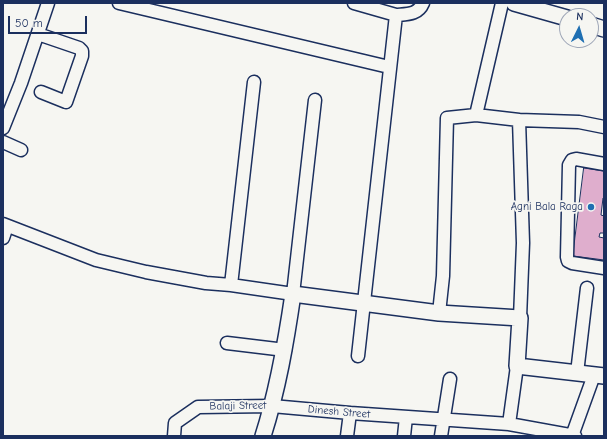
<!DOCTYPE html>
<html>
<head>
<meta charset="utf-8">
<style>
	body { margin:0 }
	#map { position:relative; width:607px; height:439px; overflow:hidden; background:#f6f6f2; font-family:"Comic Neue",sans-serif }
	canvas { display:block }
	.frame { position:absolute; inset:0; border:4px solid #1b2f5e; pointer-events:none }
	.north { position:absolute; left:559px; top:8px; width:40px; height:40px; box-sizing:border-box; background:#f6f6f2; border:1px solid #9ea6b7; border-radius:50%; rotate:5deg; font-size:11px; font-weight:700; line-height:16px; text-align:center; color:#1b2f5e }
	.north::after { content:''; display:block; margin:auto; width:14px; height:18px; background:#1f6fb2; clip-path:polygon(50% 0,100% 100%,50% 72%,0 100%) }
	.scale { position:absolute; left:8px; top:16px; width:79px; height:18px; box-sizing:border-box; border:2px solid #1b2f5e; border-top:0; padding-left:5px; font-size:12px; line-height:14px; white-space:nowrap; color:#1b2f5e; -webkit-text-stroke:3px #f6f6f2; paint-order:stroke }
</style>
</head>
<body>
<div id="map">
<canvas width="607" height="439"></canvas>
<div class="frame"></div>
<div class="north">N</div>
<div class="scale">50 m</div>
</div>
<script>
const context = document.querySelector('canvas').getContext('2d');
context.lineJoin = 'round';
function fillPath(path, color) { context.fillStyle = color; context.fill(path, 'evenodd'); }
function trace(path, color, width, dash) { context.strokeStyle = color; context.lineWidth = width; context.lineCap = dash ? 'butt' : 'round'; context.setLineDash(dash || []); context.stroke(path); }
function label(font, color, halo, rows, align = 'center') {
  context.font = font + ' "Comic Neue",sans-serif'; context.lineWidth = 3.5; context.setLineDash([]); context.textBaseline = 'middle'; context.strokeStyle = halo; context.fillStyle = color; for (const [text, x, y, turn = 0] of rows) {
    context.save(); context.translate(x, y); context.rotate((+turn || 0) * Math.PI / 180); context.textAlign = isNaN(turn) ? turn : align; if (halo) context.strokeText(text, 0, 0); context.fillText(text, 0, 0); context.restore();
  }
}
const building = new Path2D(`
	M 584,168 L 604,171 L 604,198 L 603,198 L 601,215 L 604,216 L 604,233 L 600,233 L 599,237 L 604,238 L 604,260 L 573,256 Z`);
fillPath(building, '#dfaecd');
trace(building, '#1b2f5e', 1);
const minor = new Path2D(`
	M 119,3 L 389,67
	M 354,3 L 396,15
	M 38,34 L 79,48 L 82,51 L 82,56 L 66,102 L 41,92
	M 476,115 L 519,120 L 523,243 L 520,318
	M 519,120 L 579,122 L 604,127
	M 3,128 L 21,83 L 48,3
	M 3,142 L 21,150
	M 604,164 L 576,159 L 572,160 L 569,165 L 567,257 L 568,261 L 572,263 L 604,268
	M 3,224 L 96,260 L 146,272 L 206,283 L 231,285 L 293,294 L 315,100
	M 3,238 L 7,226
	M 231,285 L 254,82
	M 439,313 L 443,276 L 447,118 L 476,115 L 502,3
	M 227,343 L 285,350
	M 358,356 L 396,15 C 407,14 418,15 423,3
	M 577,373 L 587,288
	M 509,424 L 517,366
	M 174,436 L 175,423 L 198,407 L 272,406 L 350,413 L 509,424 L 575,436
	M 347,436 L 350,413
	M 404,436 L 406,417
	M 441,436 L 450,379
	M 572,436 L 594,375`);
const tertiary = new Path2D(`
	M 514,3 L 567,18
	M 591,25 L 604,29
	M 263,436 C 278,389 286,342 293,294 L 439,313 L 520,318 L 517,366 L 604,376`);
trace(minor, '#1b2f5e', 15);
trace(tertiary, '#1b2f5e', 18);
trace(minor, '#f6f6f2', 12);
trace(tertiary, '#f6f6f2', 15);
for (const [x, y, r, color] of [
	[591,207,4,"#1f6fb2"]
]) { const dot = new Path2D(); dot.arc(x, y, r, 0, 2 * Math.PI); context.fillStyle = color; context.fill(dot); trace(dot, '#f6f6f2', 1.5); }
label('11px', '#1b2f5e', '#f6f6f2', [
	["Agni Bala Raga",583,207]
], 'right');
label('11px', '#1b2f5e', '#f6f6f2', [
	["Balaji Street",238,406,-1],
	["Dinesh Street",339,412,5]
]);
</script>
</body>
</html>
